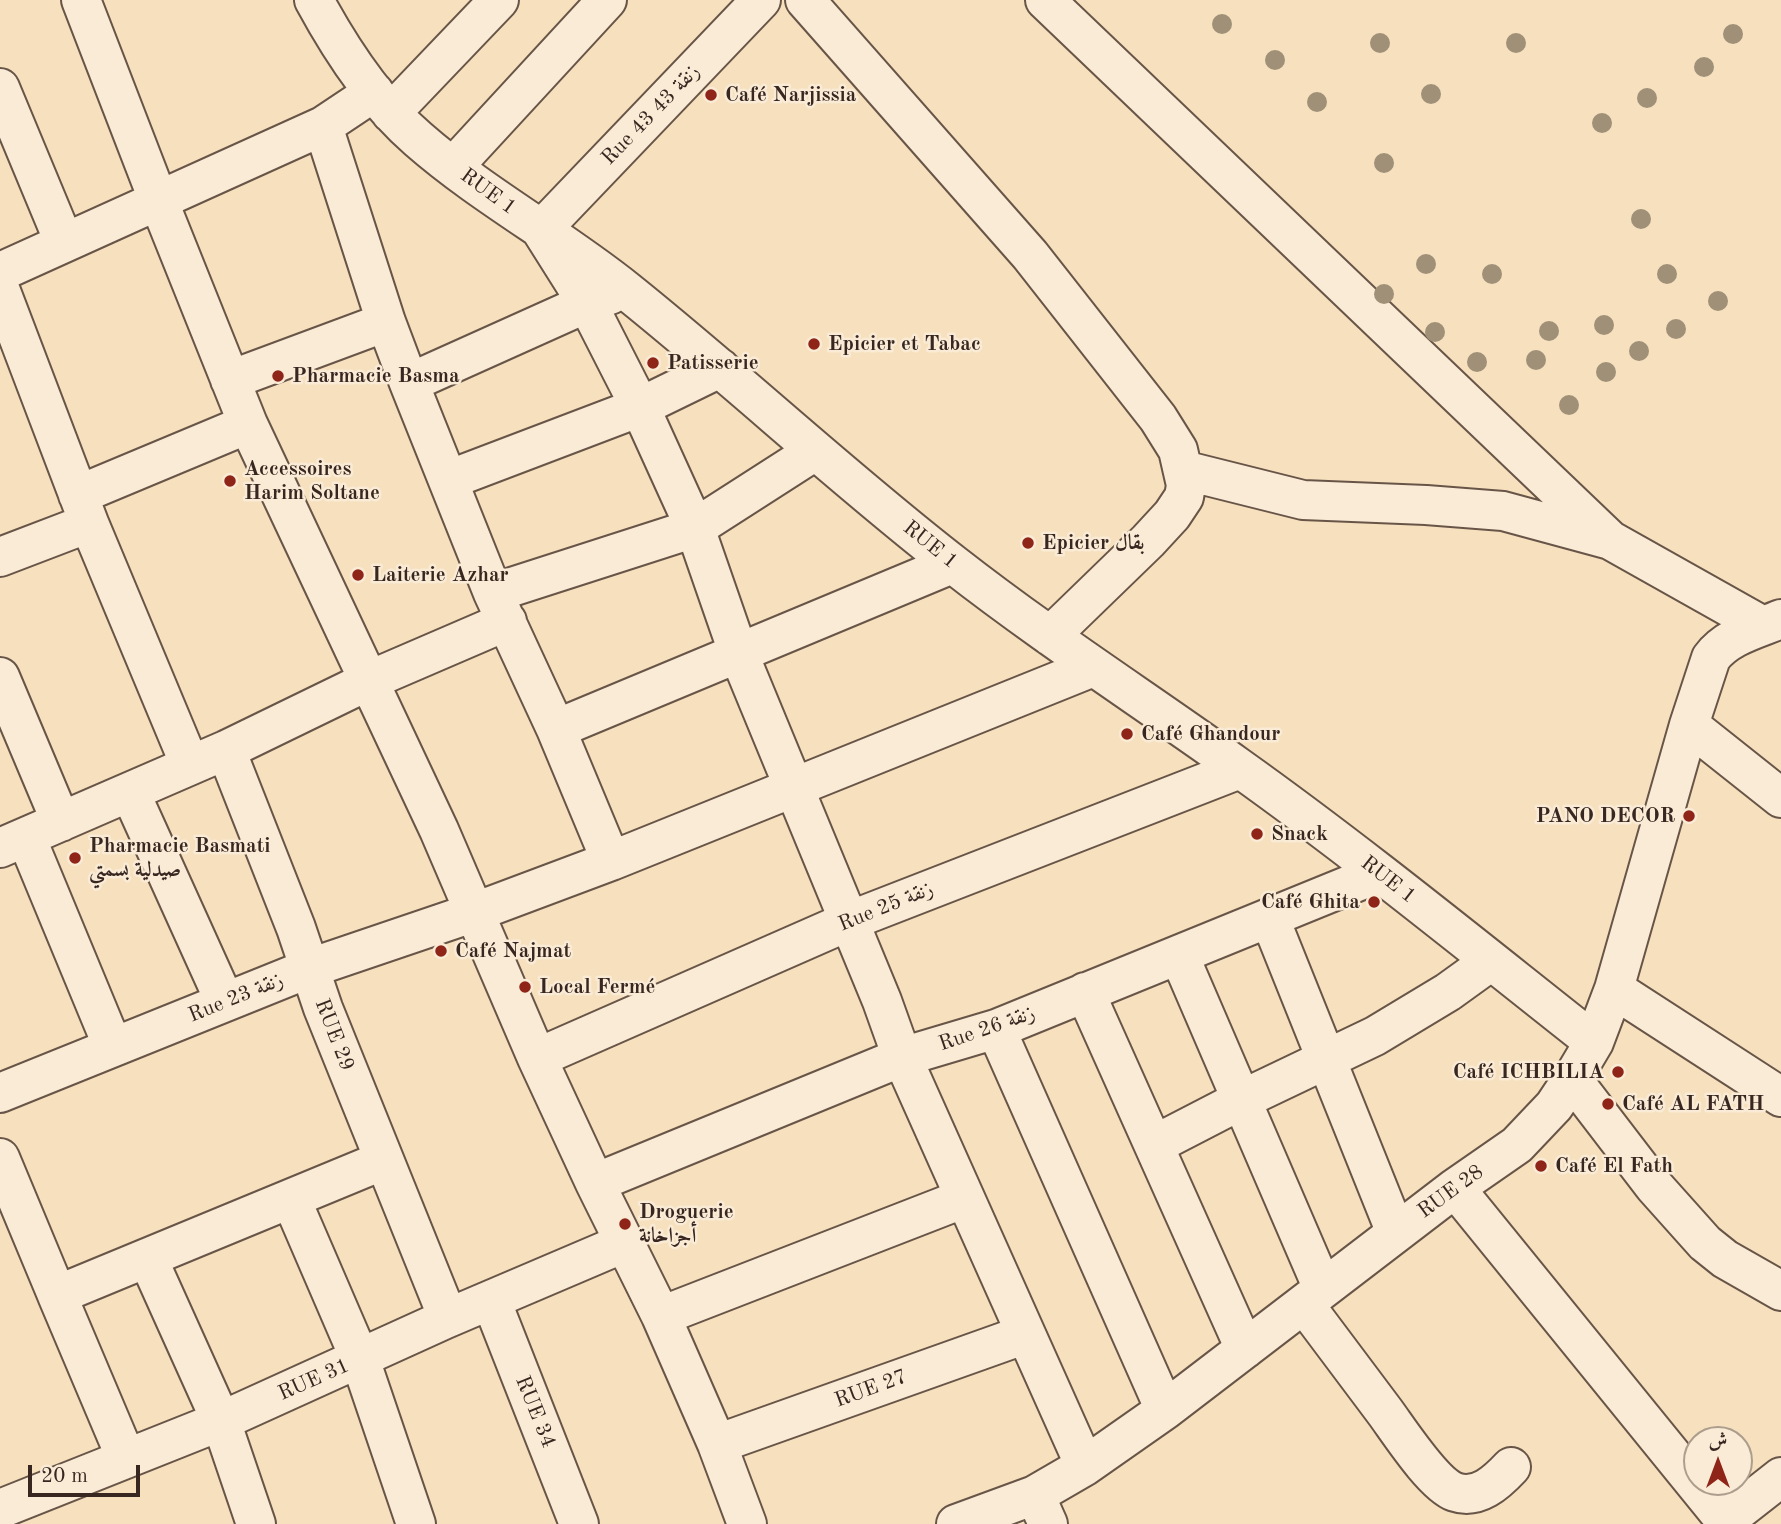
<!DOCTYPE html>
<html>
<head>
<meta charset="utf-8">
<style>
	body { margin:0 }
	#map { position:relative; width:1781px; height:1524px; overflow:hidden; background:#f6e0be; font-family:"Old Standard TT",Amiri,serif }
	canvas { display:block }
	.north { position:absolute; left:1683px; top:1426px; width:70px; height:70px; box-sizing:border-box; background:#f9ebd5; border:2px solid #ac9d8d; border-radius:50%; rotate:0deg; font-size:19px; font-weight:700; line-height:28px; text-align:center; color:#382721 }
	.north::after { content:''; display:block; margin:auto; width:24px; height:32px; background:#8f2418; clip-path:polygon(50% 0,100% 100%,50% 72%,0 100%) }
	.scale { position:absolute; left:28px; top:1465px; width:112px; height:32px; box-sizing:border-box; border:4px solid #382721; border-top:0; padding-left:9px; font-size:21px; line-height:24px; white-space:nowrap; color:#382721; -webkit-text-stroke:5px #f9ebd5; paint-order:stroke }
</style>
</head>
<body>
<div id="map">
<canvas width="1781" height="1524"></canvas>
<div class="north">ش</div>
<div class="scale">20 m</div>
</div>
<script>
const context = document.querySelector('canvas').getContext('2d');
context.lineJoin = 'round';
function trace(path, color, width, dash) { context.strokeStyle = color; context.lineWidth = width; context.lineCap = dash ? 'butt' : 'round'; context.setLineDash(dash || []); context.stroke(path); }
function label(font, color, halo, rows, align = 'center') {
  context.font = font + ' "Old Standard TT",Amiri,serif'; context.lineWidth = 5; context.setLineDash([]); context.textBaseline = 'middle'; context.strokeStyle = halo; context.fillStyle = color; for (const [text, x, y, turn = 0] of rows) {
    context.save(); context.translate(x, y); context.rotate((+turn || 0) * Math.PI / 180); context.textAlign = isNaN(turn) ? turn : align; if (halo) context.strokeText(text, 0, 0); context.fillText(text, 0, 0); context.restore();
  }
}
const minor = new Path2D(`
	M 81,0 L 159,202 L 248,424 L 439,830 L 537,1058 L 595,1183 L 661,1316 L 717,1444 L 747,1524
	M 314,0 C 341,50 375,102 418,139 C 483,196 560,237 627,291 C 738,380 841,477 953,564 C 1045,636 1143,699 1238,767 C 1360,854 1476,949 1594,1042
	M 761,0 L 541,230 L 587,303 L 640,407 L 695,528 L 738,652 L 882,1001 L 902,1057 L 1085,1466
	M 805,0 L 1030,255 L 1158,418 L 1178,450 L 1186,485 L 1184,497 L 1172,515 L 1148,541 L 1050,636
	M 1045,0 L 1610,540
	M 0,88 L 64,242
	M 391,113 L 499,0
	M 323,126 L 386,322 L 409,383 L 493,593 L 556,729 L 611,861
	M 453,167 L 607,0
	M 0,272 L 323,126 L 374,92
	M 0,289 L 89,523
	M 230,380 L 386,322
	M 409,383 L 587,303 L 612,294
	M 1183,470 L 1303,500 L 1426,505 L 1503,511 L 1610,540 L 1763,626
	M 448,480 L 640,407 L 720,368
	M 78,495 L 248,424
	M 0,557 L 89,523 L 190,765
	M 493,593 L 695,528 L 815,451
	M 0,677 L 61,822
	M 1689,725 L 1781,798
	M 556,729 L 952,564
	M 226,750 L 296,928 L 323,1008 L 448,1318
	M 130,792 L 225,1002
	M 26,837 L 113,1047
	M 0,848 L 226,750 L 370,680 L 507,621
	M 1270,919 L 1396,1233
	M 1179,955 L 1323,1289
	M 1614,989 L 1781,1097
	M 1085,992 L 1245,1349
	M 996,1029 L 1165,1410
	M 537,1058 L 849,921 L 1240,769
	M 1572,1079 L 1654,1186 L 1705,1243 L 1725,1259 L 1781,1291
	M 0,1093 L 310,968 L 475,912 L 611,861 L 1093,667
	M 1154,1145 L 1241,1100 L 1375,1036 L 1448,992 L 1491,961
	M 0,1158 L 57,1295
	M 595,1183 L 902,1057 L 996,1029 L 1379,873
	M 1455,1188 L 1728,1524
	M 291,1199 L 360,1359 L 416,1524
	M 148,1259 L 221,1421 L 256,1524
	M 491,1300 L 579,1524
	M 1304,1304 C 1331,1340 1358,1376 1385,1412 C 1399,1431 1433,1484 1455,1492 C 1478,1500 1497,1482 1511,1467
	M 661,1316 L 965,1198
	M 717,1444 L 1026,1334
	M 126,1458 L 57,1295 L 384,1160
	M 1035,1495 L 1048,1524
	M 0,1509 L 221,1421 L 448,1318 L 624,1243
	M 1725,1521 L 1781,1477
	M 956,1524 L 1035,1495 L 1085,1466 L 1165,1410 L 1455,1188 L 1517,1145 L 1554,1106 L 1572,1079 L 1594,1042 L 1614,989 L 1689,725 L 1711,658 C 1727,636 1757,629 1781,619`);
trace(minor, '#685548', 42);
trace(minor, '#f9ebd5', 38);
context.fillStyle = '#a09078';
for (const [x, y] of [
	[1222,24],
	[1733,34],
	[1380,43],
	[1516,43],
	[1275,60],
	[1704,67],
	[1431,94],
	[1647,98],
	[1317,102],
	[1602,123],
	[1384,163],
	[1641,219],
	[1426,264],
	[1492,274],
	[1667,274],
	[1384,294],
	[1718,301],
	[1604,325],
	[1676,329],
	[1549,331],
	[1435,332],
	[1639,351],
	[1536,360],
	[1477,362],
	[1606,372],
	[1569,405]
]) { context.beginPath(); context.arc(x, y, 10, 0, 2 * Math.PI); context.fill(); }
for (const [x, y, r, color] of [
	[711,95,7,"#8f2418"],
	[814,344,7,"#8f2418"],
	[653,363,7,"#8f2418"],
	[278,376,7,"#8f2418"],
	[230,481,7,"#8f2418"],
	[1028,543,7,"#8f2418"],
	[358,575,7,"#8f2418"],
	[1127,734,7,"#8f2418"],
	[1689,816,7,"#8f2418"],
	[1257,834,7,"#8f2418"],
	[75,858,7,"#8f2418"],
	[1374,902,7,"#8f2418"],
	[441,951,7,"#8f2418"],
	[525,987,7,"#8f2418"],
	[1618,1072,7,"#8f2418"],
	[1608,1104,7,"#8f2418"],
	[1541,1166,7,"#8f2418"],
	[625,1224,7,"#8f2418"]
]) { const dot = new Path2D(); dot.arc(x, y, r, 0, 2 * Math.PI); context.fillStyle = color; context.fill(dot); trace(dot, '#f9ebd5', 2.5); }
label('bold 21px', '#382721', '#f9ebd5', [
	["Café Narjissia",725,95],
	["Epicier et Tabac",828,344],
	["Patisserie",667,363],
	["Pharmacie Basma",292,376],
	["Accessoires",244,469],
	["Harim Soltane",244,493],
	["Epicier بقال",1042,543],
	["Laiterie Azhar",372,575],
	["Café Ghandour",1141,734],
	["PANO DECOR",1675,816,"right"],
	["Snack",1271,834],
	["Pharmacie Basmati",89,846],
	["صيدلية بسمتي",89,870],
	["Café Ghita",1360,902,"right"],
	["Café Najmat",455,951],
	["Local Fermé",539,987],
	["Café ICHBILIA",1604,1072,"right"],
	["Café AL FATH",1622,1104],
	["Café El Fath",1555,1166],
	["Droguerie",639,1212],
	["أجزاخانة",639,1236]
], 'left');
label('21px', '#382721', '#f9ebd5', [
	["Rue 43 زنقة 43",651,115,-46],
	["RUE 1",488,192,36],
	["RUE 1",930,545,39],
	["RUE 1",1388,880,38],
	["Rue 25 زنقة",886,907,-22],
	["Rue 23 زنقة",236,998,-22],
	["Rue 26 زنقة",987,1029,-19],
	["RUE 29",334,1035,69],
	["RUE 28",1451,1192,-36],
	["RUE 31",314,1380,-24],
	["RUE 27",871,1389,-20],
	["RUE 34",535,1412,68]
]);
</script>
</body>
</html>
